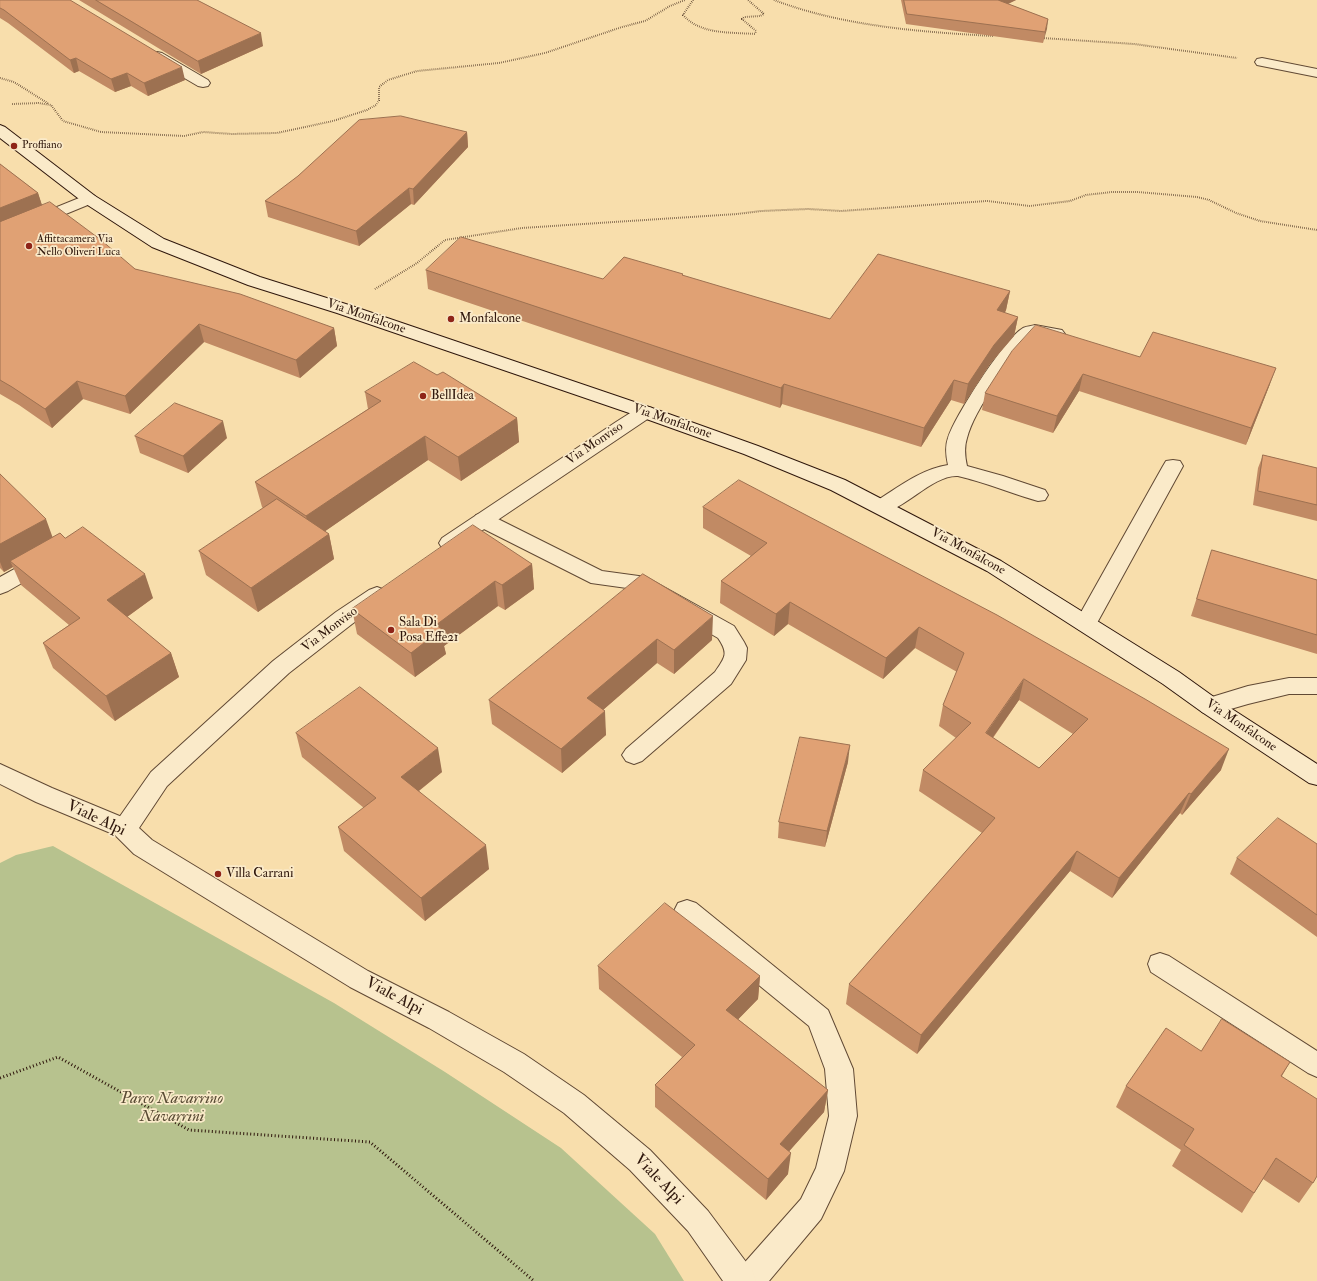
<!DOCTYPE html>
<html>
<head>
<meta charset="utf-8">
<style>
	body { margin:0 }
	canvas { display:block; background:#f8deac }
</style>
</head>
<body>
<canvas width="1317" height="1281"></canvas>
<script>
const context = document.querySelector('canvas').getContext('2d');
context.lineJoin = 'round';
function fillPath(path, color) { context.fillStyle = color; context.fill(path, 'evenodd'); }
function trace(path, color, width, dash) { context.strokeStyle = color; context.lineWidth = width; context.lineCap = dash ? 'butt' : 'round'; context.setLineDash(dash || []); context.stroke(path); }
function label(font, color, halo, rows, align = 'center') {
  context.font = font + ' "IM FELL Double Pica",serif'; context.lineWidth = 3.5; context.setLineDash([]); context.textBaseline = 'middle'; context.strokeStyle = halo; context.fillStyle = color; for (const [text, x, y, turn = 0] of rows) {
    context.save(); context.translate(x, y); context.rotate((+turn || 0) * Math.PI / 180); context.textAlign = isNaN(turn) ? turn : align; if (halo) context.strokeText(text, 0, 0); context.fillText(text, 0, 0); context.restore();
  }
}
fillPath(new Path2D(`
	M 53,846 L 334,1003 L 445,1072 L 561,1148 L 655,1234 L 684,1281 L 0,1281 L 0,863 L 16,855 Z`), '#b7c28e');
const service = new Path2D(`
	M 1035,325 L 1062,330 L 1065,334 L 1062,338 L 1056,339 L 1035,336 C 1013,355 974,410 967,438 C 964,447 965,457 967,466 L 1003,476 L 1045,490 L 1048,495 L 1045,500 L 1038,501 C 1016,495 995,486 973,480 C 969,479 963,477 958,476 C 931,474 898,518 875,512 L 872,507 L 875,502 C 897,488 921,469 948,465 C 946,456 945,446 948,438 C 955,416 1005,338 1023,328 C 1027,326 1032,326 1035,325 Z
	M 1160,953 L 1169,956 L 1317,1051 L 1317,1077 L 1308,1073 L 1151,972 L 1148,964 L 1151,956 Z`);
const minor = new Path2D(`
	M 157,52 L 162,53 L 208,80 L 210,83 L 208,86 L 203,87 L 198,86 L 152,59 L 150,56 L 152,53 Z
	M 1262,58 L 1317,69 L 1317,77 L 1257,65 L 1255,62 L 1257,59 Z
	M 89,194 L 95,196 L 97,199 L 95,202 L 0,241 L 0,230 Z
	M 1173,460 L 1180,461 L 1183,466 L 1097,623 L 1094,629 L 1086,631 L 1078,629 L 1075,623 L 1163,466 L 1166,461 Z
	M 483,513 L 490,515 L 602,571 L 646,577 L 734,626 L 744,642 L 747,648 L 746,660 L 731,684 L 642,761 L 634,764 L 626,761 L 622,755 L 626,749 L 715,672 C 725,657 729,654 718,638 L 634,589 L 591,583 L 476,525 L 473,520 L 476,515 Z
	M 43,555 L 50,557 L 53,562 L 50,567 L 8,591 L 0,594 L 0,577 L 36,557 Z
	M 1289,678 L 1317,678 L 1317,694 L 1289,694 L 1248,704 L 1210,715 L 1202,712 L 1199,706 L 1202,700 L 1248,686 Z
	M 0,764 L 52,788 L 134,822 L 137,829 L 134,836 L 125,839 L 36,802 L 0,784 Z
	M 687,900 L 696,903 L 828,1010 L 853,1069 L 857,1116 L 844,1171 L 821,1219 L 769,1281 L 734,1281 L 738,1270 L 801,1199 L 816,1168 L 829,1116 L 825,1069 L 809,1026 L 678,919 L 674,911 L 678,903 Z`);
const tertiary = new Path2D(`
	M 645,406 L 652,408 L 655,412 L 652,416 L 456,548 L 449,550 L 442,548 L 439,543 L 442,538 L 616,422 L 638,408 Z
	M 377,587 L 385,590 L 388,595 L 385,600 L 352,624 L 289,673 L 167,786 L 139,828 L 152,840 L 368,971 L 449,1012 L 524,1054 L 584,1095 L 650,1150 L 708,1211 L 752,1270 L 756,1281 L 723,1281 L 688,1231 L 630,1170 L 564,1113 L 504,1072 L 429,1028 L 350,987 L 134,854 L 116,836 L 113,829 L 116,822 L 151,772 L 273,661 L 336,612 L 369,590 Z`);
const secondary = new Path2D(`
	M 0,125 L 5,127 L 95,196 L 164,239 L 260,277 L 349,305 L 652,408 L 758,446 L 845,480 L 1001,561 L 1179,672 L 1218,700 L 1317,764 L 1317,785 L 1309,783 L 1202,712 L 1163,684 L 987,571 L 831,490 L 744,454 L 638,416 L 337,313 L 248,285 L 152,247 L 83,202 L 0,138 Z`);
trace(service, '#614934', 2);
trace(minor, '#614934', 2);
trace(tertiary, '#614934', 2);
trace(secondary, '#2f170c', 2);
trace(new Path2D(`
	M 693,0 L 683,15 C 701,35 730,32 755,34 L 756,31 L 742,19 L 744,17 L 760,16 L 764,14 L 748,0
	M 774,0 C 842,26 920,32 993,36
	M 1042,38 L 1134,44 L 1237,58
	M 0,78 L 14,82 L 49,104
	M 12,104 L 38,103 L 51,105 L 63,121 L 101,132 L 184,136 L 203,132 L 232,134 L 277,133 L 333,121 L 367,110 L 376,105 L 379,100 L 379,87 L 388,80 L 417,71 L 499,63 L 545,53 L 622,27 L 645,21 L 670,6 L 685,0
	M 375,289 L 417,263 L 445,240 L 522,228 L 737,214 L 761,211 L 808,209 L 841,211 L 987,201 L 1030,206 L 1070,201 L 1086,195 L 1112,192 L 1138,192 L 1197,197 L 1209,200 L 1236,213 L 1260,221 L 1317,230`), '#2f170c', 2, [0.5, 1.5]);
trace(new Path2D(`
	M 0,1078 L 58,1057 L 189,1130 L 370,1142 L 534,1281`), '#2f170c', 3, [1, 2.5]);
fillPath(service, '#faeac9');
fillPath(minor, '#faeac9');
fillPath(tertiary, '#faeac9');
fillPath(secondary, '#faeac9');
fillPath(new Path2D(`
	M 0,0 L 185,80 L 148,96 L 131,86 L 115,92 L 79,71 L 74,73 L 8,23 L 0,18 Z
	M 79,0 L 197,0 L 263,46 L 201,74 Z
	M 901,0 L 1016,0 L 1008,4 L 1048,19 L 1043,43 L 906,24 Z
	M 467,132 L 468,147 L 414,205 L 411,204 L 359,246 L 268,217 L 265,201 Z
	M 0,164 L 38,193 L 42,206 L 135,269 L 334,328 L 337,346 L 300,378 L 204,342 L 130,414 L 83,399 L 52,428 L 19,405 L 0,394 Z
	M 426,270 L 603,279 L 683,276 L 830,319 L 1010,291 L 1006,310 L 1005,313 L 1018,317 L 1014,336 L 990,364 L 964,404 L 951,400 L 921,447 L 782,404 L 780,408 L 428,289 Z
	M 1140,357 L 1270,384 L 1246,445 L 1079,391 L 1053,433 L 982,410 L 985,393 Z
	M 437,375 L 517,418 L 519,442 L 461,481 L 428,460 L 325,531 L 329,534 L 334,559 L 258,612 L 206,575 L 199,551 L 263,508 L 262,507 L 255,482 L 368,409 L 365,392 Z
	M 135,436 L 227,438 L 188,473 L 140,453 Z
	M 1263,455 L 1317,468 L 1317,521 L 1253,505 L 1258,468 Z
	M 0,474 L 52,537 L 65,538 L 153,598 L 127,617 L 171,653 L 179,677 L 115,721 L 53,668 L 43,643 L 69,625 L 21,585 L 13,567 L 4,572 L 0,568 Z
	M 703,507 L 1221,770 L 1182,815 L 1180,813 L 1112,898 L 1070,871 L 917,1054 L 846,1004 L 849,984 L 982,833 L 919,791 L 923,770 L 956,738 L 939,726 L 943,705 L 957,672 L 915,648 L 883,679 L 788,624 L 774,636 L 720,603 L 721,581 L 751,556 L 703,528 ZM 1019,700 L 1073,734 L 1039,768 L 993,738 Z
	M 1212,550 L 1317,580 L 1317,654 L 1191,616 Z
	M 532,564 L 534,589 L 505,610 L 498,606 L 444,646 L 446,654 L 415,677 L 357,634 L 352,609 Z
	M 643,574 L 712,640 L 674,674 L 657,663 L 603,710 L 606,735 L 562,773 L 492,724 L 489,700 Z
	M 296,733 L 442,772 L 419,791 L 489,869 L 425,921 L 344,851 L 338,827 L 364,808 L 302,757 Z
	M 848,762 L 825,847 L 778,838 L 779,822 Z
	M 1317,844 L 1317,937 L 1230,874 L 1237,858 Z
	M 598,966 L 760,976 L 758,999 L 738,1019 L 828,1090 L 824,1112 L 789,1151 L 788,1174 L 766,1200 L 655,1107 L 655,1085 L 682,1057 L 599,989 Z
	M 1201,1051 L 1290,1062 L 1282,1076 L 1313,1183 L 1299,1203 L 1263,1179 L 1242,1213 L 1172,1166 L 1181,1150 L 1116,1107 L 1126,1086 Z`), '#c18a64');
fillPath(new Path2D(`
	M 997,0 L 1016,0 L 995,10 Z
	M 1048,19 L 1047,29 L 1043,43 L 1045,32 Z
	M 261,33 L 263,46 L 201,74 L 198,61 Z
	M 76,58 L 79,71 L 74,73 L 70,60 Z
	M 182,67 L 185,80 L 148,96 L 144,83 Z
	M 127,73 L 131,86 L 115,92 L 111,79 Z
	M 467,132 L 468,147 L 414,205 L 413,189 Z
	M 409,188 L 411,204 L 359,246 L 356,231 Z
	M 38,193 L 44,211 L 0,228 L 0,208 Z
	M 1010,291 L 1006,310 L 994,330 L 997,310 Z
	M 1018,317 L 1014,336 L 990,364 L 964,404 L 968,384 L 994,345 Z
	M 199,324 L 204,342 L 130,414 L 125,396 Z
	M 334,328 L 337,346 L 300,378 L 296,360 Z
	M 1276,368 L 1270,384 L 1246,445 L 1251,428 Z
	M 1083,374 L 1079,391 L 1053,433 L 1057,416 Z
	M 954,380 L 951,400 L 921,447 L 924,428 Z
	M 77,381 L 83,399 L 52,428 L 45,409 Z
	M 784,384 L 782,404 L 780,408 L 781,388 Z
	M 517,418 L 519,442 L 461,481 L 458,457 Z
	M 223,421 L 227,438 L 188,473 L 183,456 Z
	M 425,436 L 428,460 L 311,541 L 306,516 Z
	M 46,519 L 55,544 L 10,561 L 13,567 L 4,572 L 0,562 L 0,544 Z
	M 329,534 L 334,559 L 258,612 L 251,588 Z
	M 532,564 L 534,589 L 505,610 L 502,585 Z
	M 145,574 L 153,598 L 116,625 L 107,600 Z
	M 495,581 L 498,606 L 444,646 L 446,654 L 415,677 L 411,653 L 436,625 Z
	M 790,602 L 788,624 L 774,636 L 776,614 Z
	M 713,616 L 712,640 L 674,674 L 674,650 Z
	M 919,627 L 915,648 L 883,679 L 886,658 Z
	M 657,639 L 657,663 L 588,723 L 587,698 Z
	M 171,653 L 179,677 L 115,721 L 106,696 Z
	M 1024,679 L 1019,700 L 981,754 L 986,733 Z
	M 605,711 L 606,735 L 562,773 L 561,749 Z
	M 850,745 L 848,762 L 825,847 L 827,831 Z
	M 438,748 L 442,772 L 406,801 L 401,777 Z
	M 1229,749 L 1221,770 L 1182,815 L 1191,794 Z
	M 1189,793 L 1180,813 L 1112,898 L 1119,878 Z
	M 486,845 L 489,869 L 425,921 L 421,898 Z
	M 1077,851 L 1070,871 L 917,1054 L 921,1035 Z
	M 760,976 L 758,999 L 725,1033 L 726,1010 Z
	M 828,1090 L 824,1112 L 777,1165 L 780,1144 Z
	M 791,1153 L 788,1174 L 766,1200 L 768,1179 Z`), '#9d7151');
const building = new Path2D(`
	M 0,0 L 70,0 L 182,67 L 144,83 L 127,73 L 111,79 L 76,58 L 70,60 L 4,10 L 0,8 Z
	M 96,0 L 197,0 L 261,33 L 198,61 Z
	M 904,0 L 998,0 L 1048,19 L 1045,32 L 907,14 Z
	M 401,116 L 467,132 L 413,189 L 409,188 L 356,231 L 265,201 L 298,176 L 359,120 Z
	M 0,164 L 38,193 L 0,208 Z
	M 50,202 L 101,240 L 135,269 L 240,294 L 334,328 L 296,360 L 199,324 L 125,396 L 77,381 L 45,409 L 12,387 L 0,380 L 0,222 Z
	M 461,237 L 603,279 L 624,257 L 683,274 L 682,275 L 830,319 L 878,254 L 1010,291 L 997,310 L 1018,317 L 994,345 L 968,384 L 954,380 L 924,428 L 784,384 L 781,388 L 426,270 Z
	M 1036,325 L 1140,357 L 1153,332 L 1276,368 L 1251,428 L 1083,374 L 1057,416 L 985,393 L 1012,351 Z
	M 414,362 L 437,375 L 443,372 L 517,418 L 458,457 L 425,436 L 306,516 L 255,482 L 381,401 L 365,392 Z
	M 175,403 L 223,421 L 183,456 L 135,436 Z
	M 1263,455 L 1317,468 L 1317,505 L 1258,491 Z
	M 0,474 L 46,519 L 0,544 Z
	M 739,480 L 997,615 L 1145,699 L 1229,749 L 1191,794 L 1189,793 L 1119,878 L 1077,851 L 921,1035 L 849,984 L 995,818 L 923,770 L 971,723 L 943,705 L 964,653 L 919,627 L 886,658 L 790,602 L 776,614 L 721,581 L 767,543 L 703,507 ZM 1024,679 L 1088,719 L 1039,768 L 986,733 Z
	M 277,499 L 329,534 L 251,588 L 199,551 Z
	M 473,525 L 532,564 L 502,585 L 495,581 L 436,625 L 442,629 L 411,653 L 352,609 Z
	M 83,527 L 145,574 L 107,600 L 171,653 L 106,696 L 43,643 L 80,618 L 10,561 L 60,533 L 65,538 Z
	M 1212,550 L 1317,580 L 1317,635 L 1197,599 Z
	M 643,574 L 713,616 L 674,650 L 657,639 L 587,698 L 605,711 L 561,749 L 489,700 Z
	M 360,687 L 438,748 L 401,777 L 486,845 L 421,898 L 338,827 L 376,798 L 296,733 Z
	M 800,737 L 850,745 L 827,831 L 779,822 Z
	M 1278,818 L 1317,844 L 1317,915 L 1237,858 Z
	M 665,903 L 760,976 L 726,1010 L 828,1090 L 780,1144 L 791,1153 L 768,1179 L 655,1085 L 695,1045 L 598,966 Z
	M 1222,1019 L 1290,1062 L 1281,1076 L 1317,1099 L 1317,1176 L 1313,1183 L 1276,1158 L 1254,1193 L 1184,1145 L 1194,1129 L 1126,1086 L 1166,1028 L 1201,1051 Z`);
fillPath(building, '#e0a174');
trace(building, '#9d7151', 1);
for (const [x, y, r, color] of [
	[14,146,4,"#8f2418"],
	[29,246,4,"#8f2418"],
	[451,319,4,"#8f2418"],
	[423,396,4,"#8f2418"],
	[391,630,4,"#8f2418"],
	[218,874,4,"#8f2418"]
]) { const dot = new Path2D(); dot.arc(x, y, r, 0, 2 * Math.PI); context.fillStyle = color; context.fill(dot); trace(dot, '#faeac9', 1.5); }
label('11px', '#2f170c', '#faeac9', [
	["Proffiano",22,146],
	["Affittacamera Via",37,240],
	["Nello Oliveri Luca",37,253]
], 'left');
label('13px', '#2f170c', '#faeac9', [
	["Via Monfalcone",366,317,19],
	["Via Monfalcone",672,422,19],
	["Via Monviso",595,444,-34],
	["Via Monfalcone",968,552,29],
	["Via Monviso",330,630,-37],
	["Via Monfalcone",1241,726,34]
]);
label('13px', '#2f170c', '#faeac9', [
	["Monfalcone",459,319],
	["BellIdea",431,396],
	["Sala Di",399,623],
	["Posa Effe21",399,638],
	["Villa Carrani",226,874]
], 'left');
label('16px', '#2f170c', '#faeac9', [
	["Viale Alpi",96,819,25],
	["Viale Alpi",394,997,28],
	["Viale Alpi",658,1180,46]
]);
label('italic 16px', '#584a33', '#faeac9', [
	["Parco Navarrino",172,1100],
	["Navarrini",172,1118]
]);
</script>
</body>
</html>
